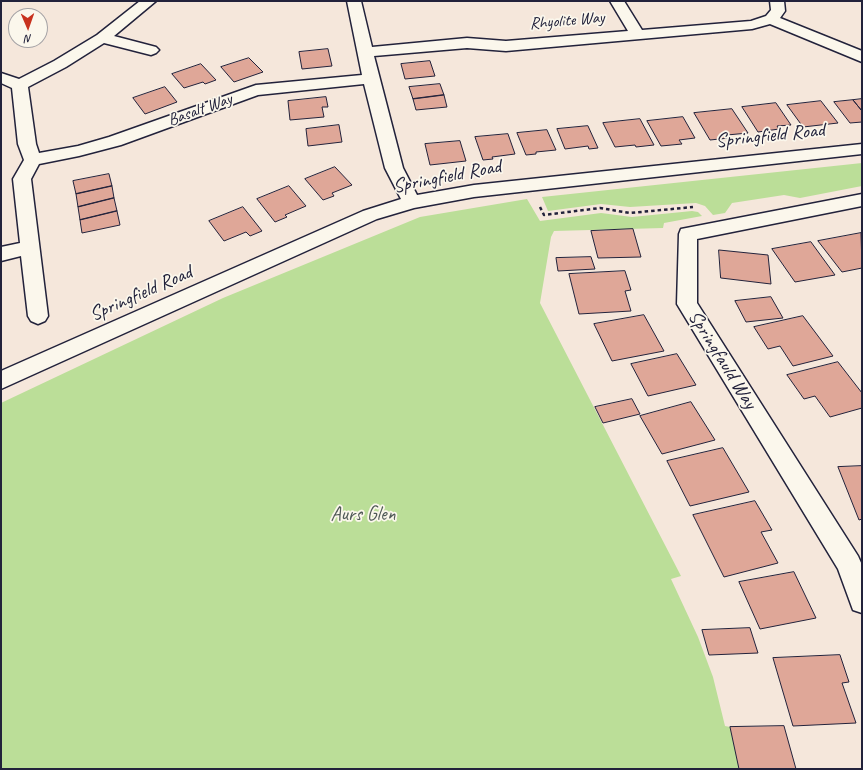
<!DOCTYPE html>
<html>
<head>
<meta charset="utf-8">
<style>
	body { margin:0 }
	#map { position:relative; width:863px; height:770px; overflow:hidden; background:#f5e7db; font-family:Caveat,sans-serif }
	canvas { display:block }
	.frame { position:absolute; inset:0; border:2px solid #22223b; pointer-events:none }
	.north { position:absolute; left:8px; top:8px; width:40px; height:40px; box-sizing:border-box; background:#fbf7ec; border:1px solid #a4a2a5; border-radius:50%; rotate:178deg; font-size:11px; font-weight:700; line-height:16px; text-align:center; color:#22223b }
	.north::after { content:''; display:block; margin:auto; width:14px; height:18px; background:#c8321e; clip-path:polygon(50% 0,100% 100%,50% 72%,0 100%) }
</style>
</head>
<body>
<div id="map">
<canvas width="863" height="770"></canvas>
<div class="frame"></div>
<div class="north">N</div>
</div>
<script>
const context = document.querySelector('canvas').getContext('2d');
context.lineJoin = 'round';
function fillPath(path, color) { context.fillStyle = color; context.fill(path, 'evenodd'); }
function trace(path, color, width, dash) { context.strokeStyle = color; context.lineWidth = width; context.lineCap = dash ? 'butt' : 'round'; context.setLineDash(dash || []); context.stroke(path); }
function label(font, color, halo, rows, align = 'center') {
  context.font = font + ' Caveat,sans-serif'; context.lineWidth = 3.5; context.setLineDash([]); context.textBaseline = 'middle'; context.strokeStyle = halo; context.fillStyle = color; for (const [text, x, y, turn = 0] of rows) {
    context.save(); context.translate(x, y); context.rotate((+turn || 0) * Math.PI / 180); context.textAlign = isNaN(turn) ? turn : align; if (halo) context.strokeText(text, 0, 0); context.fillText(text, 0, 0); context.restore();
  }
}
fillPath(new Path2D(`
	M 862,163 L 862,186 L 800,198 L 784,195 L 732,203 L 725,213 L 713,215 L 705,206 L 696,203 L 630,207 L 601,204 L 548,211 L 542,197 Z
	M 527,199 L 540,221 L 601,213 L 632,217 L 692,211 L 698,212 L 702,216 L 664,223 L 663,228 L 554,231 L 551,237 L 540,303 L 681,576 L 671,579 L 698,637 L 713,677 L 725,726 L 730,727 L 740,769 L 1,769 L 1,403 L 223,298 L 420,217 Z`), '#bbde98');
const building = new Path2D(`
	M 328,49 L 332,66 L 302,69 L 299,52 Z
	M 249,58 L 263,72 L 234,82 L 221,67 Z
	M 430,61 L 435,76 L 405,79 L 401,64 Z
	M 201,64 L 216,80 L 205,84 L 203,82 L 184,88 L 172,74 Z
	M 440,84 L 444,95 L 413,99 L 409,87 Z
	M 165,87 L 177,102 L 145,114 L 133,98 Z
	M 444,95 L 447,107 L 416,110 L 413,99 Z
	M 326,97 L 328,107 L 322,107 L 324,117 L 290,120 L 288,101 Z
	M 862,99 L 862,111 L 853,100 Z
	M 853,100 L 862,111 L 862,122 L 850,123 L 834,102 Z
	M 821,101 L 838,123 L 803,127 L 787,105 Z
	M 776,103 L 791,125 L 777,126 L 779,129 L 758,132 L 742,107 Z
	M 732,109 L 748,133 L 727,135 L 729,138 L 710,140 L 694,113 Z
	M 683,117 L 695,138 L 679,140 L 682,144 L 661,146 L 647,121 Z
	M 640,119 L 654,145 L 636,147 L 635,145 L 615,147 L 603,123 Z
	M 339,125 L 342,142 L 308,146 L 306,129 Z
	M 588,126 L 598,148 L 589,149 L 588,146 L 565,149 L 557,129 Z
	M 547,130 L 556,150 L 536,152 L 536,154 L 526,155 L 517,133 Z
	M 508,134 L 515,154 L 492,157 L 493,159 L 483,160 L 475,137 Z
	M 460,141 L 466,161 L 430,165 L 425,144 Z
	M 335,167 L 352,185 L 332,193 L 334,196 L 323,200 L 305,179 Z
	M 109,174 L 112,186 L 76,194 L 73,181 Z
	M 112,186 L 114,198 L 78,207 L 76,194 Z
	M 289,186 L 306,206 L 285,215 L 287,217 L 275,222 L 257,199 Z
	M 114,198 L 117,211 L 80,220 L 78,207 Z
	M 243,207 L 262,231 L 250,236 L 246,232 L 224,241 L 209,221 Z
	M 117,211 L 120,225 L 82,233 L 80,220 Z
	M 633,229 L 641,257 L 598,258 L 591,231 Z
	M 861,233 L 862,268 L 842,272 L 818,241 Z
	M 811,242 L 835,275 L 795,282 L 772,249 Z
	M 719,250 L 768,255 L 771,284 L 721,278 Z
	M 591,257 L 595,269 L 558,271 L 556,258 Z
	M 625,271 L 631,290 L 625,291 L 631,311 L 579,314 L 569,274 Z
	M 771,297 L 783,318 L 746,322 L 735,301 Z
	M 644,315 L 664,351 L 612,361 L 594,324 Z
	M 803,316 L 833,356 L 793,366 L 780,346 L 768,349 L 754,327 Z
	M 677,354 L 696,385 L 648,396 L 631,364 Z
	M 838,362 L 862,393 L 862,408 L 830,417 L 815,396 L 804,399 L 787,375 Z
	M 632,399 L 640,414 L 603,423 L 595,407 Z
	M 691,402 L 715,440 L 662,454 L 640,416 Z
	M 723,448 L 749,492 L 690,506 L 667,461 Z
	M 862,466 L 862,519 L 859,520 L 838,467 Z
	M 755,501 L 772,530 L 761,532 L 778,563 L 724,577 L 693,515 Z
	M 794,572 L 816,618 L 760,629 L 739,582 Z
	M 750,628 L 758,653 L 709,655 L 702,630 Z
	M 840,655 L 849,682 L 842,683 L 856,723 L 793,726 L 773,658 Z
	M 784,726 L 796,769 L 739,769 L 730,727 Z`);
fillPath(building, '#dfa798');
trace(building, '#22223b', 1);
const minor = new Path2D(`
	M 140,1 L 156,1 L 114,36 L 156,47 L 159,50 L 156,53 L 151,55 L 104,43 L 66,67 L 28,87 L 36,144 L 39,153 L 78,146 L 109,137 L 256,85 L 362,75 L 347,1 L 361,1 L 372,47 L 467,38 L 506,41 L 628,31 L 610,1 L 624,1 L 642,30 L 751,21 L 766,16 L 771,10 L 770,1 L 784,1 L 785,11 L 780,18 L 862,51 L 862,62 L 770,24 L 752,29 L 506,51 L 467,48 L 374,56 L 403,168 L 417,195 L 474,185 L 862,144 L 862,154 L 474,197 L 414,208 L 377,219 L 1,389 L 1,371 L 363,211 L 401,199 L 385,168 L 364,84 L 258,95 L 121,145 L 79,156 L 39,164 L 31,179 L 48,316 L 45,321 L 38,324 L 31,321 L 28,316 L 21,256 L 1,261 L 1,247 L 20,243 L 13,179 L 24,160 L 18,144 L 12,88 L 1,83 L 1,73 L 19,79 L 54,61 L 97,35 Z
	M 862,194 L 862,206 L 697,239 L 697,303 L 858,556 L 862,565 L 862,613 L 853,610 L 838,569 L 677,304 L 679,234 L 681,229 Z`);
trace(minor, '#22223b', 3);
trace(new Path2D(`
	M 540,207 L 544,215 L 600,208 L 630,213 L 693,207`), '#22223b', 2.5, [3.5, 3]);
fillPath(minor, '#fbf7ec');
label('17px', '#22223b', '#fbf7ec', [
	["Rhyolite Way",567,21,-5],
	["Basalt Way",200,110,-20]
]);
label('20px', '#22223b', '#fbf7ec', [
	["Springfield Road",770,136,-6],
	["Springfield Road",447,177,-11],
	["Springfield Road",141,294,-24],
	["Springfauld Way",722,360,58]
]);
label('20px', '#505a57', '#fbf7ec', [
	["Aurs Glen",363,515]
]);
</script>
</body>
</html>
